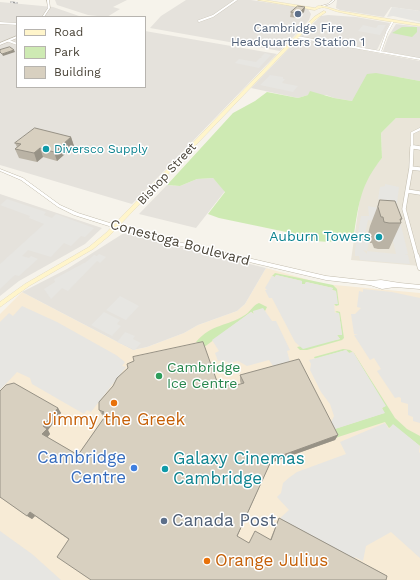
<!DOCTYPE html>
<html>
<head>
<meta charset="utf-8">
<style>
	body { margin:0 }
	#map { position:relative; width:420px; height:580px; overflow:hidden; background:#f6f3eb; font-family:"Work Sans",sans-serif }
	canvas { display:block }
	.legend { position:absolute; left:16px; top:16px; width:130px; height:72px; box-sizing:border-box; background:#fff; border:1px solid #b7b4af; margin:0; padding:5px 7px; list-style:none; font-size:12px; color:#4a4438 }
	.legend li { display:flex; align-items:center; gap:8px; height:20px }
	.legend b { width:20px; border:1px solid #b7b4af }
</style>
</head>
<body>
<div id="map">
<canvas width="420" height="580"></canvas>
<ul class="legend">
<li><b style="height:5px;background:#fff5cb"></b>Road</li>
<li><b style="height:11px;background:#ceeab3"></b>Park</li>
<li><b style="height:11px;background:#d8d0c0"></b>Building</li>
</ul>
</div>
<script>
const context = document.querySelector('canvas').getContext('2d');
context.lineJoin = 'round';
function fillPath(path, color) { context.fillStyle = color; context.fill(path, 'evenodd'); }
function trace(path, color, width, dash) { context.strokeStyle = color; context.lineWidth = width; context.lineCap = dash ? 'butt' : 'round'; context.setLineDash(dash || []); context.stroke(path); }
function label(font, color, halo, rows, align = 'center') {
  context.font = font + ' "Work Sans",sans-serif'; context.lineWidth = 3; context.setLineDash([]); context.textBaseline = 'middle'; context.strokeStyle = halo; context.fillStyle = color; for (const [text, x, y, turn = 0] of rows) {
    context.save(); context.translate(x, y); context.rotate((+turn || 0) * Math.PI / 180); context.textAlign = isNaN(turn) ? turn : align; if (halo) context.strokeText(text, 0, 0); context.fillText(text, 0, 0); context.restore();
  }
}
fillPath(new Path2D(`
	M 411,117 L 420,118 L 420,266 L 351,260 L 360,198 L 365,182 L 371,171 L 382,158 L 381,133 L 396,118 Z`), '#eae5d9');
fillPath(new Path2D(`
	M 266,268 L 324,284 L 420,293 L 420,580 L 0,580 L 0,314 L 22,292 L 133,350 L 147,347 L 184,333 L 198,325 L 237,311 L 245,304 Z`), '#f7ebd6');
fillPath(new Path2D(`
	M 55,0 L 127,0 L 113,7 L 120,9 L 107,17 L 88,15 L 57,5 Z
	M 186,0 L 251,0 L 308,9 L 311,14 L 309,20 L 280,51 L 150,28 L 161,16 Z
	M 337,0 L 420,0 L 420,11 L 391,7 L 384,17 L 340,10 L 336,8 Z
	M 0,2 L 53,7 L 82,17 L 17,17 L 17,87 L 145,87 L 145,31 L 277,54 L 132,204 L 0,165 Z
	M 328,15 L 356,17 L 390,23 L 377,50 L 302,37 L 301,35 L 321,16 Z
	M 396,24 L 420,27 L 420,58 L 383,51 L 388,37 Z
	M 298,39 L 304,39 L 420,61 L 420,81 L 398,77 L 352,101 L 334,98 L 326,95 L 308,95 L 298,98 L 251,88 Z
	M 213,178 L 225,191 L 196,228 L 139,214 L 167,185 L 180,186 L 197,179 Z
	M 0,194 L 102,228 L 85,244 L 19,281 L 0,296 Z
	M 124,233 L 266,268 L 245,304 L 237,311 L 198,325 L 184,333 L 147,347 L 133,350 L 22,292 L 67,269 Z`), '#e5e2dc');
fillPath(new Path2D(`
	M 402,27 L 417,27 L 417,32 L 412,37 L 392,33 Z
	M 376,73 L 420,81 L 420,118 L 396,118 L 381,133 L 382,158 C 361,184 359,202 354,234 L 330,242 L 314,241 L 291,233 L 219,218 L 208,214 L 225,192 L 213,178 L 197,179 L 180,186 L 167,185 L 233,113 L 255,101 L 267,92 L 298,98 L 308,95 L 310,91 L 334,98 L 352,101 L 367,74 Z
	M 275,273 L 333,285 L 337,289 L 339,305 L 336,306 L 334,304 L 337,304 L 336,291 L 332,290 L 333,288 L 306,282 L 305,284 L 302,284 L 302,281 L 276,275 L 275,277 L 272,276 Z
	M 259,303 L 267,307 L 265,311 L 253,311 L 254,314 L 251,312 L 203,348 L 202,345 L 196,342 C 212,323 227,327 245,315 C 250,312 253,305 259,303 Z
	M 337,311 L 340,312 L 344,338 L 342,340 L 307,350 L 300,350 L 297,347 L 340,339 L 337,335 L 342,335 L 339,313 L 335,312 Z
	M 343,349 L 350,350 L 354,353 L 395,418 L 407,429 L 420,436 L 420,446 L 393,425 L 389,428 L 385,422 L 335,438 L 331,430 L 384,413 L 382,408 L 385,406 L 353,352 L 349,353 L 346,350 L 315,359 L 314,357 Z`), '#ceeab3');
fillPath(new Path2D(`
	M 392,7 L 420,11 L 420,22 L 393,16 L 387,17 Z
	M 363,25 L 376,28 L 378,25 L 386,25 L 380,35 L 358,31 Z
	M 265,53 L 271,55 L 259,68 L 235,63 L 239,59 L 256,62 L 260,58 L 262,58 L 261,57 Z
	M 270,75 L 283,77 L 283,79 L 285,79 L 282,83 L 298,86 L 293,92 L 260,85 Z
	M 385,184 L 399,187 L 397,203 L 378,199 L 380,187 L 385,186 Z
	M 7,199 L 46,212 L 44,215 L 52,218 L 56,214 L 94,228 L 85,237 L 81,236 L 71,246 L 64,243 L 51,257 L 28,250 L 22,256 L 29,258 L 31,256 L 38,259 L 19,276 L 15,275 L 0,289 L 0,264 L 44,224 L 29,218 L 30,216 L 0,205 Z
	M 368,206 L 395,211 L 398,213 L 408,254 L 405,255 L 408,255 L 410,264 L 360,260 L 359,256 L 355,256 L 355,249 L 361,216 L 369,216 ZM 368,220 L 389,224 L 396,254 L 367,251 L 367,254 L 363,250 L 367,251 L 369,242 L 364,240 Z
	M 99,254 L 106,257 L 100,263 L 97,261 L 68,291 L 62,288 L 51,299 L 44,289 L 55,282 L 54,279 L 86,262 L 94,255 L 97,256 Z
	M 276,275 L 302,281 L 302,284 L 305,284 L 306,282 L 333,288 L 332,290 L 336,291 L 338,304 L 334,304 L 335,313 L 339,313 L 342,335 L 337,335 L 340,339 L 303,349 L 295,342 L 272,298 L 269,298 L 265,290 L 267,290 L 265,288 L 272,276 L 275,277 Z
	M 363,289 L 392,292 L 420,298 L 420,423 L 413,421 L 413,417 L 408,415 L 408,404 L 401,402 L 401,398 L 399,397 L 395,398 L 377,371 L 381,369 L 374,358 L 370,360 L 354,335 L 358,334 L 354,334 L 351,314 L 355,314 L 361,308 L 357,307 L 359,291 L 363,292 Z
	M 120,296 L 139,306 L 126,320 L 106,310 Z
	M 22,306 L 57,322 L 116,355 L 125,362 L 122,366 L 126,367 L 91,412 L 87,410 L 84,414 L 32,384 L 30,378 L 17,372 L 0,390 L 0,322 L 9,313 L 13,316 Z
	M 263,308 L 272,321 L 276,321 L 290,350 L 287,351 L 290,362 L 273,366 L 269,360 L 247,366 L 238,361 L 229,363 L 223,360 L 218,361 L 215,353 L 219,351 L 212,340 L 251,312 L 254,314 L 253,311 Z
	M 104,312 L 120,320 L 117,324 L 121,326 L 112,336 L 91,325 Z
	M 125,332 L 135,336 L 133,339 L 141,343 L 135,350 L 117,342 Z
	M 346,350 L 349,353 L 353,352 L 386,406 L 382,408 L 385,413 L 332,430 L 330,425 L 334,416 L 330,404 L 321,392 L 310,370 L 311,364 L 309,360 Z
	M 385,423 L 389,429 L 393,424 L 420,446 L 419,452 L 420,453 L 420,558 L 391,532 L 366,546 L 363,561 L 355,557 L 354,561 L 278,520 L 289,510 L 277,497 L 281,493 L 283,483 L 290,477 L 297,472 L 346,454 L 340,442 Z
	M 0,531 L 32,554 L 61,580 L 0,580 Z`), '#e7e6e2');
const minorFar3 = new Path2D(`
	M 199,21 L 213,16 L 236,0
	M 0,23 L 17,24
	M 297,37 L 420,59
	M 9,41 L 17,44
	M 380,52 L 387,32 L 393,21`);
const minorFar2 = new Path2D(`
	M 412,147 L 420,148
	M 412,148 L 412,133 L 420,129`);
const minorFar1 = new Path2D(`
	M 412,147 L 411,168 L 404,209 L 417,257
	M 414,147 L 420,148
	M 411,168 L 420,169
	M 407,191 L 420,193`);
const minor = new Path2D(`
	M 417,256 L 420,268`);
const tertiary = new Path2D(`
	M 47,0 L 49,0 L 50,8 L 44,17 L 42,17 L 48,8 Z
	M 333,0 L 335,0 L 330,4 L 322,7 L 321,6 L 328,4 Z
	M 17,36 L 17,38 L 0,45 L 0,43 Z
	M 0,169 L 23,178 L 60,205 L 78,213 L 148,235 L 326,276 L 371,281 L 381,280 L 400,283 L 420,285 L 420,289 L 395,287 L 388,288 L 382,289 L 370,285 L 326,280 L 147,238 L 74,215 L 58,207 L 21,180 L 0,171 Z`);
const secondary = new Path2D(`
	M 258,0 L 264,0 L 315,8 L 318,6 L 324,6 L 340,11 L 420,24 L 420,26 C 393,22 365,18 339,12 C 329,10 325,4 315,10 Z
	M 324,11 L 326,12 L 316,19 L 110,235 L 93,249 L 29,286 L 0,307 L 0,302 L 25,284 L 89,247 L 106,233 L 314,17 Z`);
trace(minorFar3, '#c2bcad', 2.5);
trace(minorFar2, '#c2bcad', 3);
trace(minorFar1, '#c2bcad', 4.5);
trace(minor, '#c2bcad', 5.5);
trace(tertiary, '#c2bcad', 1);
trace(secondary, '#d6c99a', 0.5);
trace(minorFar3, '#fff', 2);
trace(minorFar2, '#fff', 2.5);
trace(minorFar1, '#fff', 3.5);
trace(minor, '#fff', 4.5);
fillPath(tertiary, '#fff');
fillPath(secondary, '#fff5cb');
const rail = new Path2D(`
	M 11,2 L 17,3`);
trace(rail, '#999', 1.5);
trace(rail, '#fff', 1, [2]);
fillPath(new Path2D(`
	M 305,7 L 304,12 L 298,18 L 290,17 L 291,12 Z
	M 71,137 L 74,146 L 57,161 L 43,157 L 37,162 L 19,158 L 15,149 L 17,147 L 15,143 Z
	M 380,200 L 402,219 L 401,221 L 401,223 L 389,249 L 378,249 L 374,248 L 372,243 L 370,243 L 368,234 L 370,226 Z
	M 240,375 L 338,435 L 335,440 L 270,463 L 237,537 L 249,543 L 270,540 L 279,518 L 387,576 L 68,539 L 35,516 L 32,519 L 0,497 L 58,408 L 61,413 L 48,430 L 50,434 L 47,437 L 78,455 L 104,418 L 103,416 L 102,415 L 99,410 L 219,387 L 230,387 L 241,384 L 240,381 Z`), '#bab3a5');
fillPath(new Path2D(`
	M 305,7 L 304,12 L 298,18 L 299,13 Z
	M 14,50 L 15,52 L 3,56 L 2,54 Z
	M 71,137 L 74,146 L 57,161 L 54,152 Z
	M 40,148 L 43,157 L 37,162 L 34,153 Z
	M 58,408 L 61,413 L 48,430 L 50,434 L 46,439 L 42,434 L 43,426 Z
	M 338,435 L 335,440 L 270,463 L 236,539 L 237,536 L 272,459 Z
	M 30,512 L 35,516 L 32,519 L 27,516 Z`), '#979286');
const building = new Path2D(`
	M 298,6 L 305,7 L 299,13 L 291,12 Z
	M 10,47 L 14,50 L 2,54 L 0,52 L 0,50 Z
	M 35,128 L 71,137 L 54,152 L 40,148 L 34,153 L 15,149 L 21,144 L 15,143 Z
	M 380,200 L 395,201 L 402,219 L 400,219 L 401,223 L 389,223 L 384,222 L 383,217 L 381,217 L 378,207 Z
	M 203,342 L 219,387 L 229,385 L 230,387 L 244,383 L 240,375 L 299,359 L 338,435 L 272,459 L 237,536 L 249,543 L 255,531 L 271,540 L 279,518 L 387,576 L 386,580 L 91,580 L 57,557 L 69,539 L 30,512 L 27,516 L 0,497 L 0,391 L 6,385 L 14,383 L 58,408 L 43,426 L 47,429 L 42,434 L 78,455 L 106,415 L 102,413 L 104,412 L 99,410 L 99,402 L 113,386 L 117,378 L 128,368 L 127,364 L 134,361 L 133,357 Z`);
fillPath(building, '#d8d0c0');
trace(building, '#979286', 1);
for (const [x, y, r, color] of [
	[298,14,4,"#5c6f8a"],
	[46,149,4,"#0f9aa8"],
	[379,237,4,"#0f9aa8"],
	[159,376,4,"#2e9e5b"],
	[114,403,4,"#e8710a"],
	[134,468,4,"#3f7fe0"],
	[165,469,4,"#0f9aa8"],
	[164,521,4,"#5c6f8a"],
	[207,561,4,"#e8710a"]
]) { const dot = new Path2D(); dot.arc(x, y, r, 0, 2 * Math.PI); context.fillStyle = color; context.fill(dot); trace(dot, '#fff', 1.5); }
label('12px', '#4e5e75', '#fff', [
	["Cambridge Fire",298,28],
	["Headquarters Station 1",298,42]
]);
label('12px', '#0d838f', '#fff', [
	["Diversco Supply",54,149]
], 'left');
label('12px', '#4a4438', '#fff', [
	["Bishop Street",167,174,-47]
]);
label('14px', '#0d838f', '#fff', [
	["Auburn Towers",371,237]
], 'right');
label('14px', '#4a4438', '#fff', [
	["Conestoga Boulevard",180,243,15]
]);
label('14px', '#27864d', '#fff', [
	["Cambridge",167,368],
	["Ice Centre",167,384]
], 'left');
label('17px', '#c56008', '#fff', [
	["Jimmy the Greek",114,420],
	["Orange Julius",215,561,"left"]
]);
label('17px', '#366cbe', '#fff', [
	["Cambridge",126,458],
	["Centre",126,478]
], 'right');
label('17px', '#0d838f', '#fff', [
	["Galaxy Cinemas",173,459],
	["Cambridge",173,479]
], 'left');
label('17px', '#4e5e75', '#fff', [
	["Canada Post",172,521]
], 'left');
</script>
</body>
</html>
